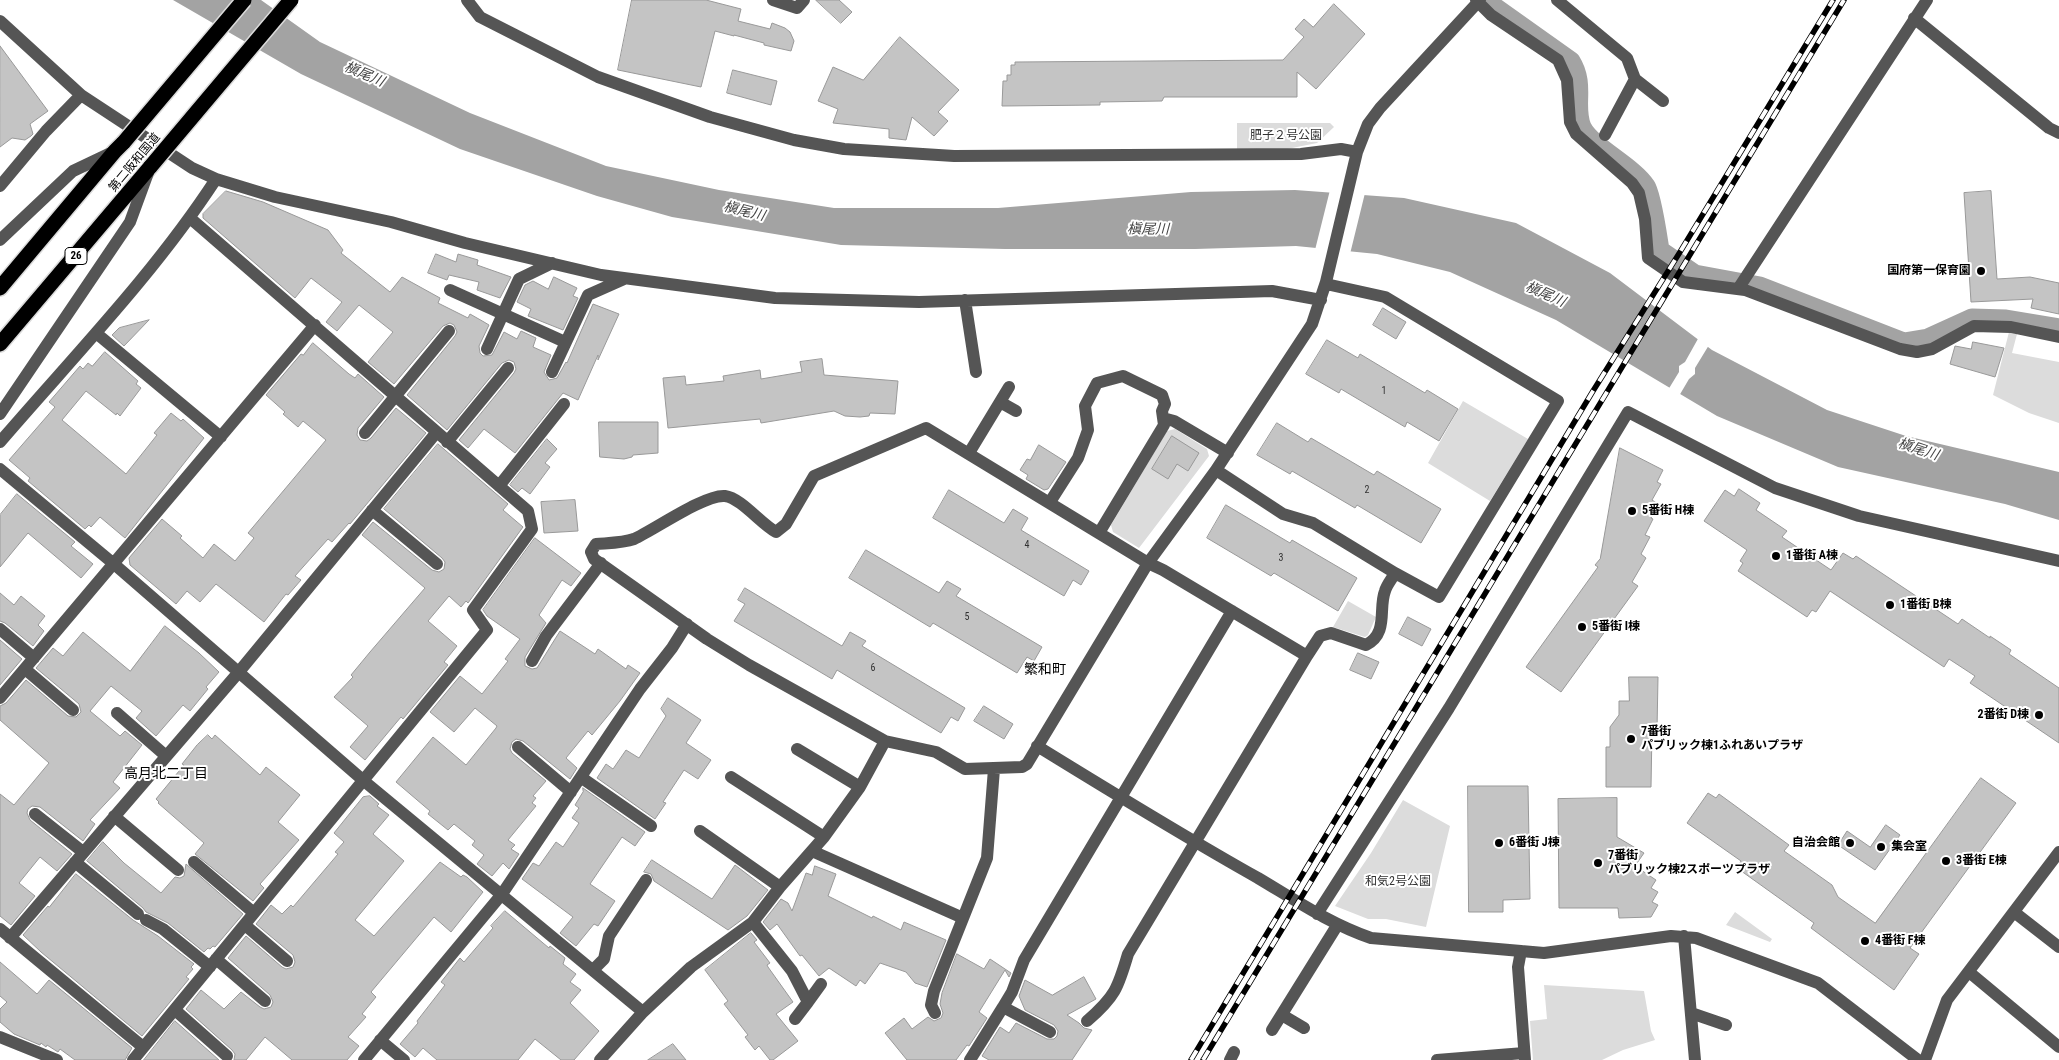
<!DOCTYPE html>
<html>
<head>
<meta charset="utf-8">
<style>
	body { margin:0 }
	canvas { display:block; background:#fff }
</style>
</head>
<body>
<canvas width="2059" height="1060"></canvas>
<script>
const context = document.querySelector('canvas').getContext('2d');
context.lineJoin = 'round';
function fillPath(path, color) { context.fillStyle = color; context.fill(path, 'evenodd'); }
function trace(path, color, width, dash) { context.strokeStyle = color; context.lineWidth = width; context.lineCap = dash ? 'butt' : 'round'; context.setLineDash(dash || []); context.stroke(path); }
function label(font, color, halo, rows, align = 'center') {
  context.font = font + ' "Roboto Condensed","Noto Sans JP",sans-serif'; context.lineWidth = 4; context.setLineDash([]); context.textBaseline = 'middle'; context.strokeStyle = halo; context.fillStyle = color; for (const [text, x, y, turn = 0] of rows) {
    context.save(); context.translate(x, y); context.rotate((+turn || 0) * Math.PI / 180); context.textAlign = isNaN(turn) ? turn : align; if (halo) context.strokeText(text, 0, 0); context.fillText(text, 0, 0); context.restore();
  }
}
fillPath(new Path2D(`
	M 1237,123 L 1330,123 L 1334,127 L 1317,143 L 1287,149 L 1237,149 Z
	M 2009,332 L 2017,334 L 2012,353 L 2059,362 L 2059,423 L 2029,413 L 1993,395 Z
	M 1463,401 L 1528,439 L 1490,501 L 1428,463 Z
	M 1175,429 L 1207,449 L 1209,456 L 1139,548 L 1113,532 L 1111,525 L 1167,431 Z
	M 1348,601 L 1376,617 L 1368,635 L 1365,637 L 1333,627 Z
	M 1403,800 L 1450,826 L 1426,927 L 1386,919 L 1368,919 L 1335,906 L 1371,853 Z
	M 1735,912 L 1772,939 L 1770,942 L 1726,925 Z
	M 1544,985 L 1644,991 L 1651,1031 L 1655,1040 L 1623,1050 L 1602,1060 L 1533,1060 L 1530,1021 L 1547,1019 Z`), '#dcdcdc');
fillPath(new Path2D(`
	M 173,0 L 261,0 L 320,42 L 470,113 L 606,166 L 719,190 L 834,208 L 998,208 L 1191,192 L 1295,190 L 1404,198 L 1516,223 L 1610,273 L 1712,350 L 1827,410 L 1906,436 L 2059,472 L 2059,520 L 2005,504 L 1838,467 L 1717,416 L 1556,320 L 1450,272 L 1377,254 L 1296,246 L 1195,249 L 1005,249 L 841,245 L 672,217 L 597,196 L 460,149 L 301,74 Z`), '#a3a3a3');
fillPath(new Path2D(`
	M 1330,190 L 1365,193 L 1350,254 L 1315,250 Z
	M 1699,337 L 1709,345 L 1695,368 L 1695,374 L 1689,379 L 1679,396 L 1668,390 L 1679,372 L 1679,366 L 1685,362 Z`), '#fff');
trace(new Path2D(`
	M 1488,0 L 1495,7 L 1571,61 C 1586,85 1573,106 1582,127 C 1592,147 1632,165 1646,186 C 1652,194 1658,238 1660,250 L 1695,274 L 1760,286 L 1904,342 L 1928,338 L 1972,318 L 2006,319 L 2059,328`), '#a3a3a3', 19);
const building = new Path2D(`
	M 632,0 L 706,0 L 741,9 L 738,21 L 770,29 L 772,23 L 785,28 L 790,32 L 794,41 L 791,51 L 764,45 L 764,43 L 734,35 L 734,36 L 715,31 L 701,87 L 618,70 Z
	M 816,0 L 839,0 L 852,12 L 841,23 Z
	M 1334,4 L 1365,34 L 1316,89 L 1297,72 L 1297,97 L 1164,97 L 1162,101 L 1100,102 L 1100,105 L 1002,106 L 1003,81 L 1007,81 L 1007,75 L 1011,75 L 1011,65 L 1015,65 L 1015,62 L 1283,60 L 1304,37 L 1295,29 L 1304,19 L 1313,27 Z
	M 900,37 L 959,90 L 938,112 L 948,121 L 934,136 L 912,117 L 906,140 L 889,138 L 889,129 L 833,123 L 838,109 L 818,101 L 833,67 L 863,80 Z
	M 0,46 L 48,111 L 30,124 L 33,134 L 31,136 L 25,140 L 12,138 L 0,147 Z
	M 733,70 L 777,81 L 771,105 L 727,93 Z
	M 226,191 L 263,202 L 328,230 L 343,250 L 341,253 L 390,292 L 402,277 L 440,298 L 438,303 L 468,318 L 470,314 L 484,322 L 489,325 L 479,346 L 480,353 L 483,356 L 492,355 L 504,332 L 517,339 L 521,331 L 536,338 L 533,347 L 551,355 L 544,372 L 549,380 L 557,378 L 566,362 L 567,363 L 593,304 L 619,314 L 598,360 L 598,355 L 578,400 L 563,393 L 515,453 L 484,429 L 468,448 L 459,440 L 514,373 L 516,369 L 514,362 L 509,360 L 502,363 L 447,430 L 407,395 L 455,336 L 457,332 L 454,325 L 450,323 L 443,326 L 394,384 L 368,362 L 393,332 L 359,305 L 337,331 L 326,322 L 342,302 L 311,278 L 295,298 L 203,218 L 203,214 Z
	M 1991,191 L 1997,279 L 2030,277 L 2059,283 L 2059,314 L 2031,308 L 2033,299 L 1971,302 L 1964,193 Z
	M 436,254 L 456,262 L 458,254 L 478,260 L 477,265 L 511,277 L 500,298 L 477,290 L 479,282 L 449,275 L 447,280 L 428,273 Z
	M 554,277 L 577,288 L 573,296 L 578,298 L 563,330 L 528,316 L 531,309 L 517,302 L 525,285 L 533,281 L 548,289 Z
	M 1383,308 L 1406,322 L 1396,339 L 1373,325 Z
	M 149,320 L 124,346 L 112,335 L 119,328 Z
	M 1327,340 L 1358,358 L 1360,354 L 1425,393 L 1427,390 L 1458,409 L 1439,441 L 1407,422 L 1405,427 L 1341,389 L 1339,393 L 1306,374 Z
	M 1973,342 L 2004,348 L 1995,377 L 1950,364 L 1955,346 L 1971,349 Z
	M 313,343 L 349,374 L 355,378 L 358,374 L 384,397 L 358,428 L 357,435 L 360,440 L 367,441 L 371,438 L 396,408 L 426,433 L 350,524 L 349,523 L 332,542 L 328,539 L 295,576 L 301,580 L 288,595 L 286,594 L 264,622 L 216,584 L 200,602 L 187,591 L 176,604 L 130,565 L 129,558 L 162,519 L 182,536 L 180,538 L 203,558 L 214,544 L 235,561 L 254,538 L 248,533 L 326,440 L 303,421 L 298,427 L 283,414 L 285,412 L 266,395 L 301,354 L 303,355 Z
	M 105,352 L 138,381 L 136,384 L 141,388 L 120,416 L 117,413 L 116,415 L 86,391 L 62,420 L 126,474 L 157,435 L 154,433 L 171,413 L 181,421 L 183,419 L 204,438 L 125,538 L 100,517 L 91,527 L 89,525 L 85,529 L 28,481 L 30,478 L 9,460 L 55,407 L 49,402 L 80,366 L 83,369 L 88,363 L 92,366 Z
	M 822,359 L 824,375 L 898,381 L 895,414 L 870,413 L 869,416 L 860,417 L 845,416 L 834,411 L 761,423 L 760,419 L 668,428 L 663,378 L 685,376 L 686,385 L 724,381 L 723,376 L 760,370 L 761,379 L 802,372 L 800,362 Z
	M 599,422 L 658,422 L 658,453 L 633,455 L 632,457 L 624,459 L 600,457 Z
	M 1277,423 L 1308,442 L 1311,438 L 1374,475 L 1377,471 L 1441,509 L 1421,543 L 1357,505 L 1355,508 L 1292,471 L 1290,474 L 1257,455 Z
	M 1172,436 L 1199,453 L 1188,471 L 1177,464 L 1168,479 L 1152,469 Z
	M 547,439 L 557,449 L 545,463 L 550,467 L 530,494 L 522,488 L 518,492 L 510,485 Z
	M 438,444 L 508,504 L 503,510 L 523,527 L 468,603 L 466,601 L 461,607 L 449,596 L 428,621 L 457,646 L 444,662 L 448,665 L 403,719 L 401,717 L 365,760 L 350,747 L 368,726 L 334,697 L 353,677 L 351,675 L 370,652 L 425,588 L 362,535 L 373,522 L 432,570 L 439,572 L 444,569 L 445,562 L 442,558 L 384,509 Z
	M 1039,445 L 1066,462 L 1048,489 L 1044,490 L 1026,479 L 1028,475 L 1020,470 L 1027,459 L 1030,460 Z
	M 1620,448 L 1663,470 L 1657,482 L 1661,484 L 1652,500 L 1658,504 L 1651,518 L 1653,519 L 1645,535 L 1650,537 L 1641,554 L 1646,558 L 1632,582 L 1638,586 L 1561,692 L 1526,667 L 1598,567 L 1595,565 L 1600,559 Z
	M 1739,489 L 1760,503 L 1756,510 L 1787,531 L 1782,537 L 1831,570 L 1843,553 L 1853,559 L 1856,556 L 1958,624 L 1962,619 L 1990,638 L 1990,636 L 2011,650 L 2009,654 L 2059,688 L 2059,743 L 1970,683 L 1975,676 L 1949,659 L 1944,667 L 1830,591 L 1816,612 L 1812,610 L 1807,617 L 1738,571 L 1743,563 L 1740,561 L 1747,550 L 1704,521 L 1725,490 L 1734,496 Z
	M 949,490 L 1004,523 L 1013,509 L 1028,518 L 1021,530 L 1089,571 L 1081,585 L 1073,580 L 1064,596 L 933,518 Z
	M 17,494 L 75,542 L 71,546 L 93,564 L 81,578 L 28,533 L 0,567 L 0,515 Z
	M 575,500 L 578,531 L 544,533 L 541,502 Z
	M 1226,505 L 1290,543 L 1292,540 L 1357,578 L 1338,611 L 1274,573 L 1271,576 L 1207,538 Z
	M 535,538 L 581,573 L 571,586 L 562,580 L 539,615 L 546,623 L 525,657 L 525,666 L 532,669 L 537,668 L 560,631 L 595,654 L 598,649 L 626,669 L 628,665 L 640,673 L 620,701 L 592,735 L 588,731 L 566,758 L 577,768 L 570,779 L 523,741 L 516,739 L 512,742 L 510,749 L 512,753 L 546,781 L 533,796 L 536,798 L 532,803 L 536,806 L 508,840 L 515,845 L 511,849 L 519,854 L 509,869 L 503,863 L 492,876 L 477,864 L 484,855 L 472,845 L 475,841 L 454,824 L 448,830 L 428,814 L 430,811 L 396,782 L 433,737 L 466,765 L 496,728 L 497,726 L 475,708 L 454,732 L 430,712 L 460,676 L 482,694 L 508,661 L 505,659 L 520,639 L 487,616 L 483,610 Z
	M 866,550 L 939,593 L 947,581 L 961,589 L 956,596 L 1042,647 L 1034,661 L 1027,657 L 1017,673 L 933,623 L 930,627 L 849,578 Z
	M 745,588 L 842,646 L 850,632 L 866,641 L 862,646 L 965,708 L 958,721 L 951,717 L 941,733 L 837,670 L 832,679 L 734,621 L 745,604 L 738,600 Z
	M 0,593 L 14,605 L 21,596 L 45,616 L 38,625 L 44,631 L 33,646 L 5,623 L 0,621 Z
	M 1408,617 L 1431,629 L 1422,646 L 1399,634 Z
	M 165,626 L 199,653 L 219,672 L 206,687 L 208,689 L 190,711 L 183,705 L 156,736 L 136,718 L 142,711 L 111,686 L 90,711 L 120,736 L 125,731 L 142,745 L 113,782 L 120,788 L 90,820 L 95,824 L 83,841 L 40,807 L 32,806 L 28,809 L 27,813 L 30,820 L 72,854 L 57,871 L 40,857 L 19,883 L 35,896 L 11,925 L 0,916 L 0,794 L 14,805 L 49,763 L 0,720 L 0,706 L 6,703 L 26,680 L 68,716 L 76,717 L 81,712 L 79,704 L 36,668 L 53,648 L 63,656 L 83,632 L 130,671 Z
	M 0,640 L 22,659 L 0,685 Z
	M 1358,653 L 1379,662 L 1371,679 L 1350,670 Z
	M 1629,677 L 1658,677 L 1657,730 L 1652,730 L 1651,787 L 1606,787 L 1606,747 L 1610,747 L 1610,727 L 1619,715 L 1619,701 L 1629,701 Z
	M 668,698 L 701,720 L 686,743 L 711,760 L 698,779 L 684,770 L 663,802 L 666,803 L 655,819 L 597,778 L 606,764 L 613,769 L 626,750 L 639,758 L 666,716 L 661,709 Z
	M 984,706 L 1013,724 L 1004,739 L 974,721 Z
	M 208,735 L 212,739 L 215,735 L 260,775 L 266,767 L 300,795 L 278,822 L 299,840 L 260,884 L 264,888 L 253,901 L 195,854 L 204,843 L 158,803 L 159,802 L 156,799 L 184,765 L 182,764 L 197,745 Z
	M 1981,778 L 2016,803 L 1910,948 L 1919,954 L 1894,990 L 1811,928 L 1814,923 L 1737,868 L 1741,861 L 1687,823 L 1708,793 L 1716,798 L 1719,794 L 1789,845 L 1784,851 L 1832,885 L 1838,897 L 1875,923 Z
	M 1468,786 L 1528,786 L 1530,899 L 1503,900 L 1503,912 L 1469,912 Z
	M 583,788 L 645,832 L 635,846 L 622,837 L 590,884 L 615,901 L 598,926 L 594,924 L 576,946 L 560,933 L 573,917 L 522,879 L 533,863 L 539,866 L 556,842 L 563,847 L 579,823 L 572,818 L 579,808 L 575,805 L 583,792 Z
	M 370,796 L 379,804 L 377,806 L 389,815 L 373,834 L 404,861 L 355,920 L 374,936 L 440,862 L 461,877 L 463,875 L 467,877 L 483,892 L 451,932 L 434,917 L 371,992 L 376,997 L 362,1014 L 366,1017 L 348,1037 L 359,1046 L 347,1060 L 292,1060 L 265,1037 L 246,1060 L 234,1060 L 235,1054 L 232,1050 L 186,1009 L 201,990 L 224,1009 L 241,992 L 260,1007 L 264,1009 L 271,1007 L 273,1002 L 270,995 L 228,958 L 246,936 L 282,967 L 286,969 L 293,967 L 295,962 L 293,955 L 256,924 L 271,905 L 282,914 L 291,905 L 293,907 L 338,854 L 335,852 L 344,842 L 334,833 L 363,797 Z
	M 1617,798 L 1617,837 L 1644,853 L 1635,866 L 1656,880 L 1651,888 L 1658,892 L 1652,902 L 1658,905 L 1651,917 L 1619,918 L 1618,908 L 1559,908 L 1558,799 Z
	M 1886,825 L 1900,835 L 1875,870 L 1838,845 L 1847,831 L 1870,847 Z
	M 103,842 L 124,863 L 161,893 L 175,877 L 180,878 L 184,876 L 186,864 L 243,914 L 215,947 L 213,946 L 210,949 L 208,948 L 204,952 L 168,923 L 146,912 L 143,908 L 87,861 Z
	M 652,860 L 712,899 L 735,865 L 768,890 L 747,916 L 728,930 L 654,881 L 651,874 L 644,872 Z
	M 815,866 L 836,874 L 828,896 L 872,918 L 873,916 L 901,930 L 904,922 L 946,940 L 927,987 L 915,983 L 906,972 L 880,963 L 865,984 L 860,980 L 856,986 L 829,968 L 819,976 L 802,955 L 800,956 L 777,924 L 770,930 L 763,922 L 781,899 L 788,903 L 792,911 L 806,873 L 812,875 Z
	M 76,874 L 133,920 L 158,936 L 194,964 L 191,967 L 193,969 L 186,977 L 189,979 L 142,1036 L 41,952 L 23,935 L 48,906 L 49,907 Z
	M 505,911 L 549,948 L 550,946 L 565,958 L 563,964 L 576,974 L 570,982 L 581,990 L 570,1003 L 599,1031 L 574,1060 L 561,1060 L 535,1039 L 518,1060 L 437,1060 L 423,1048 L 415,1057 L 400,1044 L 418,1023 L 417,1021 L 445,985 L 441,982 L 460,958 L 464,962 L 493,928 L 491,926 Z
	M 751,933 L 757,940 L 754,942 L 770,963 L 767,965 L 768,967 L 793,1002 L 776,1014 L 798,1041 L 773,1060 L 770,1060 L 759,1046 L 755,1050 L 745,1037 L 748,1035 L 724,1004 L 728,1001 L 705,970 Z
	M 957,954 L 984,969 L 990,959 L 1011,973 L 1009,977 L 1005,970 L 979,1012 L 987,1018 L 969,1046 L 967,1045 L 956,1060 L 907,1060 L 885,1033 L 904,1018 L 912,1029 L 928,1017 L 934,1021 L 941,1018 L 943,1013 L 940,1004 L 942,993 Z
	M 0,962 L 37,994 L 49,980 L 132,1048 L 125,1060 L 75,1060 L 60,1049 L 58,1052 L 47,1045 L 46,1047 L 41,1043 L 40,1045 L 14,1034 L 0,1022 L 0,1009 L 7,1002 L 0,996 Z
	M 1084,977 L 1096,999 L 1067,1015 L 1079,1023 L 1084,1028 L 1092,1030 L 1072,1060 L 989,1060 L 982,1056 L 1000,1027 L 1009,1033 L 1016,1023 L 1047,1039 L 1054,1039 L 1057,1036 L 1058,1031 L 1054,1025 L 1025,1010 L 1019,996 L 1025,980 L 1052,995 Z
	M 175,1021 L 219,1060 L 144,1060 Z
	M 673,1044 L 686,1060 L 648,1060 Z`);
fillPath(building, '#c4c4c4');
trace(building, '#999', 1);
const highway = new Path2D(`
	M 0,288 L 115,151 L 124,142
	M 0,344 L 151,166`);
trace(highway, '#dbdbdb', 18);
trace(new Path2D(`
	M 467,0 L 480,17 L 598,77 L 710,117 L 794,140 L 844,149 L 954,156 L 1301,154 L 1341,149 L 1357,152
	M 773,0 L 797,8 L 804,0
	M 1476,0 L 1491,15 L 1558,60 L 1567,80 L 1570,122 L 1576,134 L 1632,183 L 1639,193 L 1645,219 L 1648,258 L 1683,282 L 1745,290 L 1900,349 L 1917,352 L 1932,349 L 1974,326 L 2011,327 L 2059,337
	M 1557,0 L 1627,58 L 1635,79 L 1663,101
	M 1914,18 L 2049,128 L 2059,133
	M 0,21 L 81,95 L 192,168 L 216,179 L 275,197 L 391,222 L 465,243 L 601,275 L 775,298 L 919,302 L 1272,291 L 1321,300
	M 1605,135 L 1635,79
	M 0,186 L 46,131 L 81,95
	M 0,240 L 73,171 L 113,152
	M 1738,289 L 1927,0
	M 450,290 L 565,342
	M 965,300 L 976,372
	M 96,333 L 221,437
	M 487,349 L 519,279 L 552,263
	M 552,372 L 588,295 L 624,279
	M 1000,402 L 1016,411
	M 0,414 L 130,222 L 148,173
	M 1163,418 L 1174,421 L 1228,453
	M 365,433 L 449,331
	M 0,442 C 74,356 154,274 216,179
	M 447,442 L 508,368
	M 969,453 L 1009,387
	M 0,469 L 114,564 L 364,781 L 643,1012
	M 1216,470 L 1283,514 L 1313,523 L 1395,573 L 1439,597 L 1558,401 L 1385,297 L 1326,284
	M 499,486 L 564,404
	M 1050,502 L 1078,458 L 1088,430 L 1085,406 L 1097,383 L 1123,376 L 1162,395 L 1165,404 L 1162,411 L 1164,425 L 1099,533
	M 372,510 L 437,564
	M 1395,573 C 1392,579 1387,584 1385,591 C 1378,609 1389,633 1366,645 L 1331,633 L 1320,636 L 1307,656 L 1163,570 L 1148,563 L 926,428 L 814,476 L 786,524 L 776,532 C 761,524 741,498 725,496 C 705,494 654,530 634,539 C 623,543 607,543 596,544 L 591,552 L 594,559 L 707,639 L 749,665 L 885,741 L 936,752 L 965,769 L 1022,767 L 1027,764 L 1148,563 L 1216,470 L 1312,324 L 1326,282 L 1357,152 L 1368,124 L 1380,108 L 1480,0
	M 0,629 L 34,658
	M 532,661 L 546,636 L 601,563
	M 25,669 L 73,710
	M 0,698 L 315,325
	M 117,713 L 166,756
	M 1037,746 C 1110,791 1183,836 1258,878 C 1295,900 1330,924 1371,938 L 1544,953 L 1671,936 L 1696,938 L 1818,983 L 1918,1060
	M 518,747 L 571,792
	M 797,749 L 860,787
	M 731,777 L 824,837
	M 582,778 L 651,826
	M 35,814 L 83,852
	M 114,816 L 178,870
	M 700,831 L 780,887
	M 812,851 L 963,918
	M 75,862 L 138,914
	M 194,862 L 254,913
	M 2014,912 L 2059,947
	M 1317,914 L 1449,708 L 1628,412 L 1775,488 L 1859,516 L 2059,561
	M 146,920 L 163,929 L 210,967
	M 753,922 L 792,971 L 808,1002 L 795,1019
	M 245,925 L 287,961
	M 0,929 L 143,1047
	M 1684,936 L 1695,1060
	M 10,938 L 238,673 L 436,433
	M 1521,951 L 1518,967 L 1525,1060
	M 216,959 L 265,1001
	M 593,970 L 604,959 L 609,936 L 646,880
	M 1969,972 L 2059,1047
	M 808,1002 L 821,984
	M 175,1010 L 227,1056
	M 935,1013 L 931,1005 L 934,991 L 987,858 L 994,769
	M 1691,1013 L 1726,1025
	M 1282,1015 L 1304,1028
	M 1087,1021 C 1115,997 1118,988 1128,954 L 1307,656
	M 1272,1030 L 1338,924
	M 1050,1032 L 1003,1007 L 1012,992 L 1024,960 L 1232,611
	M 0,1037 L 57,1060
	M 380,1040 L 404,1060
	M 133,1060 L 487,630 L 473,610 L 532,529 L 528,511 L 190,218
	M 364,1060 L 502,894 L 640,689 L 672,648 L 687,624
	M 600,1060 L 643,1012 L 691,967 L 753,922 L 780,887 L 824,837 L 860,787 L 885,741
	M 970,1060 L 1003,1007
	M 1230,1060 L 1234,1052
	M 1437,1060 L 1524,1053
	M 1925,1060 L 1947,1000 L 2059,852`), '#555', 12);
trace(highway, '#000', 15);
const rail = new Path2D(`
	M 1191,1060 L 1593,391 L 1680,252 L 1833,0
	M 1203,1060 L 1844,0`);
trace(rail, '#000', 5.5);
trace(rail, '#fff', 4, [11]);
const highwayBridge = new Path2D(`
	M 124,142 L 244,0
	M 151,166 L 291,0`);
trace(highwayBridge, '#dbdbdb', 18, []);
trace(highwayBridge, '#000', 15);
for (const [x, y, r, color] of [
	[1981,271,5,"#000"],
	[1632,511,5,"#000"],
	[1776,556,5,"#000"],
	[1890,605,5,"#000"],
	[1582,627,5,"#000"],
	[2039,715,5,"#000"],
	[1631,739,5,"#000"],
	[1499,843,5,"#000"],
	[1850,843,5,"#000"],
	[1881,847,5,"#000"],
	[1946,861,5,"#000"],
	[1598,863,5,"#000"],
	[1865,941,5,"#000"]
]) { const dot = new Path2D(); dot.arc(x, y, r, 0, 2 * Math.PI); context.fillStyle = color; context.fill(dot); trace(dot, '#fff', 2); }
label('10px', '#313131', null, [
	["1",1384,391],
	["2",1367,490],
	["4",1027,545],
	["3",1281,558],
	["5",967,617],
	["6",873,668]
]);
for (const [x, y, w] of [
	[76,256,22]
]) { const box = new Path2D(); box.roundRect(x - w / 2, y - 8.5, w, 17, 4); context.fillStyle = '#fff'; context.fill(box); trace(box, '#000', 1); }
label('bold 11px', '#000', null, [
	["26",76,256]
]);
label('12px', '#333', '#fff', [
	["肥子２号公園",1286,136],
	["和気2号公園",1398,882]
]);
label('12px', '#000', '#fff', [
	["第二阪和国道",135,163,-50]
]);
label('bold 12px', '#000', '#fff', [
	["国府第一保育園",1971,271,"right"],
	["5番街 H棟",1642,511],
	["1番街 A棟",1786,556],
	["1番街 B棟",1900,605],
	["5番街 I棟",1592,627],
	["2番街 D棟",2029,715,"right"],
	["7番街",1641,732],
	["パブリック棟1ふれあいプラザ",1641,746],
	["6番街 J棟",1509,843],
	["自治会館",1840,843,"right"],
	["集会室",1891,847],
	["7番街",1608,856],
	["パブリック棟2スポーツプラザ",1608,870],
	["3番街 E棟",1956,861],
	["4番街 F棟",1875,941]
], 'left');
label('italic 14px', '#444', '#fff', [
	["槇尾川",364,75,23],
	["槇尾川",744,212,14],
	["槇尾川",1148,230,1],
	["槇尾川",1545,295,24],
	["槇尾川",1918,450,18]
]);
label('14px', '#000', '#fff', [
	["繁和町",1045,670],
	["高月北二丁目",166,774]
]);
</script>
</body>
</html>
